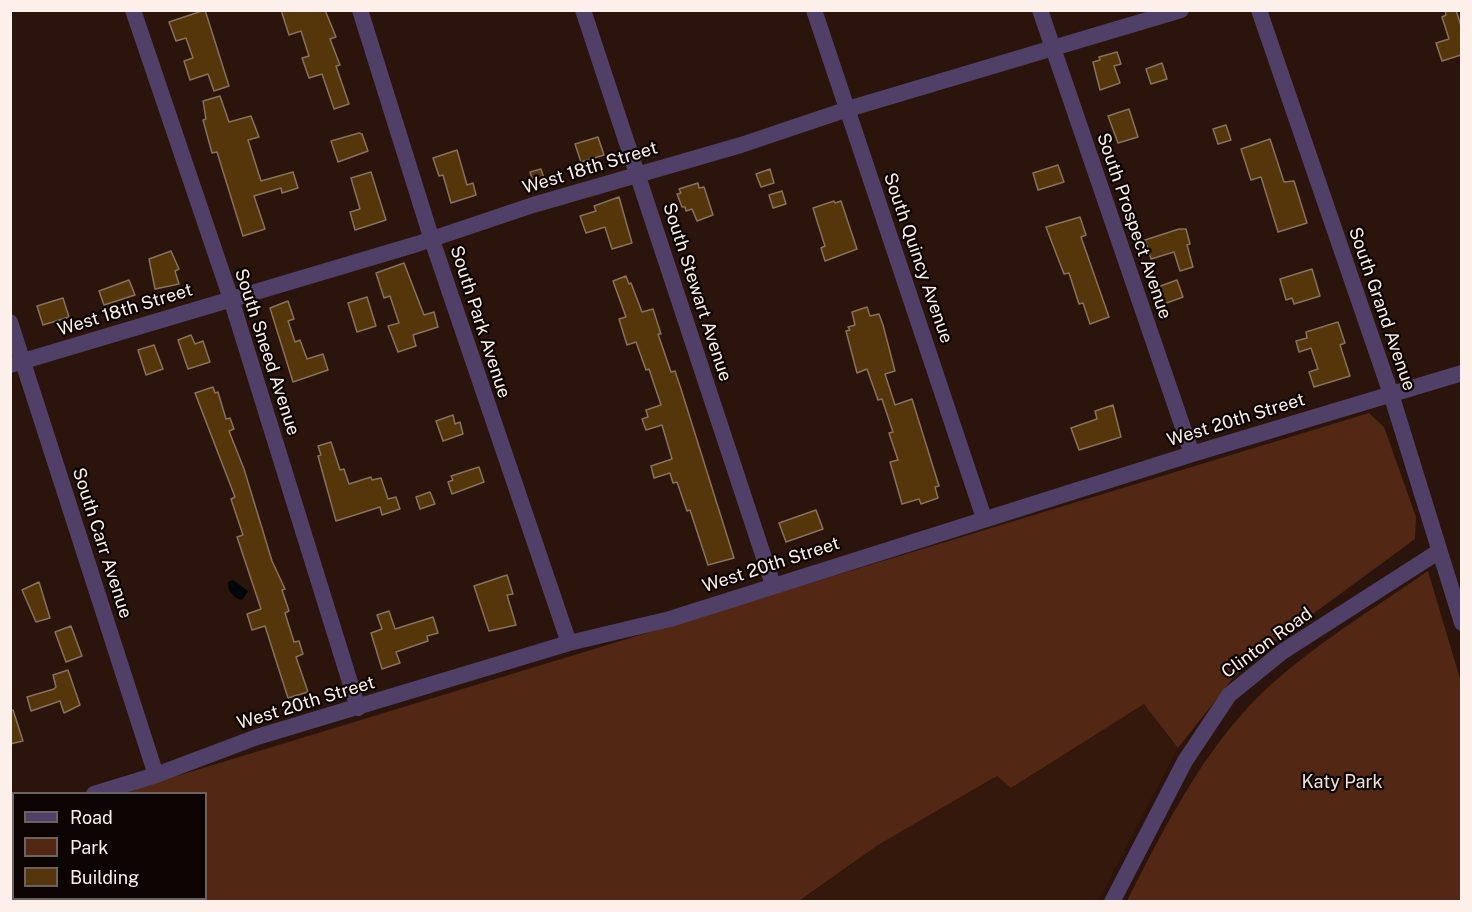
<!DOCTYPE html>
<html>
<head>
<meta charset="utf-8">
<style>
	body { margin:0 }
	#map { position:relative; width:1472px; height:912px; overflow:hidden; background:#2a140b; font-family:"Public Sans",sans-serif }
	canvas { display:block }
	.frame { position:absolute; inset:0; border:12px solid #fdf0ea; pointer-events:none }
	.legend { position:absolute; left:12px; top:792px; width:195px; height:108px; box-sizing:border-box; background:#0c0402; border:2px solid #6c625f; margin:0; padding:8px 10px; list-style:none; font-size:18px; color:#fdf0ea }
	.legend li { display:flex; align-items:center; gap:12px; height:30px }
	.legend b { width:30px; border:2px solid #6c625f }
</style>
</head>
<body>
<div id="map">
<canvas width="1472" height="912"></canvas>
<div class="frame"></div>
<ul class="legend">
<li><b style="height:8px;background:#504067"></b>Road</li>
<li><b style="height:16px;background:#522815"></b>Park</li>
<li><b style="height:16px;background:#55350a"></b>Building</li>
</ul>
</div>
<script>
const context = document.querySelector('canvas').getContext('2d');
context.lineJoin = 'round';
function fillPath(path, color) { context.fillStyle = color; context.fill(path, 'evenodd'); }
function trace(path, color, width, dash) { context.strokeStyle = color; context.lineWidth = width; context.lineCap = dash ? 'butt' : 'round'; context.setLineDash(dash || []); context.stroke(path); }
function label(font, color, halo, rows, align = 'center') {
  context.font = font + ' "Public Sans",sans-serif'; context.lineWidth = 4.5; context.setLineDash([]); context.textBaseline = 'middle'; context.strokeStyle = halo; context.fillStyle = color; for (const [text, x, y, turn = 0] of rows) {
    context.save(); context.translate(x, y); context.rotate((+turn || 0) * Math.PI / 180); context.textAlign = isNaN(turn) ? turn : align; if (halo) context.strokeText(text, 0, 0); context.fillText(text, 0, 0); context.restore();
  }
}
fillPath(new Path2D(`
	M 1144,704 L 1178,748 L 1098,901 L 799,902 L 878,845 L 998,776 L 1012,788 Z`), '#34180b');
fillPath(new Path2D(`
	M 1369,413 L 1384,427 L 1416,517 L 1415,539 L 1272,644 L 1233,678 L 1178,748 L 1144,704 L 1011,788 L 997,776 L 878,845 L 799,901 L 11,902 L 11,827 L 13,826 L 14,898 L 206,898 L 206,794 L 121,793 Z
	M 1428,571 L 1461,682 L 1461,901 L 1127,901 C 1164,828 1203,750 1263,692 C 1312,646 1373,609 1428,571 Z`), '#522815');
fillPath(new Path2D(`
	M 233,580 L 248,591 L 242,600 C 233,598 227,590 228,582 Z`), '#000609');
const building = new Path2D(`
	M 205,10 L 229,86 L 214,91 L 208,74 L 190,80 L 184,61 L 193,58 L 186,38 L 176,41 L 169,22 Z
	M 281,10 L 325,10 L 336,37 L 330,39 L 340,65 L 336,66 L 349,104 L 334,109 L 322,74 L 309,78 L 302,58 L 309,56 L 301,31 L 289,35 Z
	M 1445,10 L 1456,10 L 1461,26 L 1461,55 L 1442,61 L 1436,43 L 1449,39 L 1442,17 L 1446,15 Z
	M 1117,52 L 1121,64 L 1114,66 L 1120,83 L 1100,90 L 1093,62 L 1100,60 L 1099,57 Z
	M 1162,63 L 1167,79 L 1151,84 L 1146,69 Z
	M 220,96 L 229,122 L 251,116 L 259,137 L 248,140 L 261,181 L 293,172 L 298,188 L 282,193 L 281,188 L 254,196 L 265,229 L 243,236 L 217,152 L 212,153 L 203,120 L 206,119 L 203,101 Z
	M 1129,109 L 1138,137 L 1118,143 L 1108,116 Z
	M 1226,125 L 1231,140 L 1218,144 L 1213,129 Z
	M 359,133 L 362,134 L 368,151 L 338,162 L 331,141 Z
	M 598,137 L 604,155 L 581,162 L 575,144 Z
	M 1270,139 L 1284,182 L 1294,181 L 1307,223 L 1278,232 L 1261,177 L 1251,180 L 1241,149 Z
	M 457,150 L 467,185 L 473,183 L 476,195 L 451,203 L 443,175 L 439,176 L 433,158 Z
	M 1058,165 L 1064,182 L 1038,190 L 1033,173 Z
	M 541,169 L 545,182 L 534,185 L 530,172 Z
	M 770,169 L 774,183 L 761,187 L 756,174 Z
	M 371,172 L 386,220 L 355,230 L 350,212 L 360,209 L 351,178 Z
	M 698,183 L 699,188 L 704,187 L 713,215 L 697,221 L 692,209 L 686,211 L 685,207 L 682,207 L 677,194 L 681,193 L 679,189 Z
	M 782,191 L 786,204 L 773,208 L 769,195 Z
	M 619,197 L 632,243 L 612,249 L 605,227 L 586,233 L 580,216 L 596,211 L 594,206 Z
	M 834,201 L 835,203 L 841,201 L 857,249 L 825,261 L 821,248 L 825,246 L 823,240 L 813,208 Z
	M 1080,217 L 1086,235 L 1081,237 L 1109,317 L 1090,324 L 1083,303 L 1079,304 L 1069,273 L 1064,274 L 1046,227 Z
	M 1179,229 L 1186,229 L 1190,244 L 1187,245 L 1193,267 L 1180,271 L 1174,252 L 1151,259 L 1145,240 Z
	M 171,251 L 179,269 L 175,271 L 179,284 L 155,289 L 149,259 Z
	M 404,263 L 424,315 L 434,312 L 438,327 L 413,335 L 416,346 L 398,352 L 388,326 L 399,323 L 390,296 L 384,298 L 376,273 Z
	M 1312,269 L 1320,296 L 1294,304 L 1292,298 L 1286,300 L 1280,279 Z
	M 626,276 L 629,284 L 631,283 L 642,312 L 653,309 L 661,334 L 658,334 L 671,372 L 675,371 L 681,389 L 734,558 L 708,565 L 690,510 L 687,511 L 677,482 L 673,483 L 670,473 L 654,478 L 651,466 L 672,459 L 662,425 L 646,430 L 642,419 L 648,417 L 646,410 L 661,405 L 649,369 L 646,370 L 636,342 L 627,345 L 619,319 L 626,317 L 613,281 Z
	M 129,280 L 135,295 L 104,305 L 99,291 Z
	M 1177,280 L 1183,297 L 1161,305 L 1155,288 Z
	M 367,297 L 376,326 L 357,332 L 348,303 Z
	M 63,298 L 69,317 L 43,325 L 37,306 Z
	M 288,301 L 294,319 L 288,321 L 295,342 L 300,340 L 307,359 L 323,354 L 328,370 L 293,382 L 270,308 Z
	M 867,307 L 870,316 L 879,314 L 883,325 L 895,371 L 885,374 L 895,405 L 912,399 L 939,486 L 935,487 L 938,498 L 921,504 L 919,499 L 902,504 L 890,462 L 898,460 L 889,433 L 893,432 L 882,399 L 878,400 L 867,369 L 857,373 L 846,331 L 850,330 L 848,327 L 855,325 L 852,312 Z
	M 1338,322 L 1345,343 L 1340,345 L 1350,376 L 1314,387 L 1309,372 L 1318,369 L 1311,348 L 1299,352 L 1296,341 L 1307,338 L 1306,332 Z
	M 191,335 L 195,344 L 203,341 L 210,362 L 188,369 L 178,340 Z
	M 154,345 L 163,369 L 146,375 L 138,350 Z
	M 213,387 L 215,393 L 218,392 L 226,419 L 230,418 L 234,429 L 229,431 L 244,469 L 272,561 L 285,589 L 282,590 L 289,611 L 285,613 L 294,642 L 299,641 L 303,654 L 296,657 L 308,692 L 288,698 L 265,626 L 252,630 L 247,614 L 261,609 L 237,537 L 243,535 L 231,499 L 235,497 L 195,393 Z
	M 1113,405 L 1121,437 L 1079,450 L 1071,428 L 1097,419 L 1095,411 Z
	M 453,415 L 455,424 L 460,422 L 463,434 L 443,441 L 436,421 Z
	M 331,442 L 340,470 L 344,469 L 349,484 L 371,477 L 372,480 L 381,478 L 388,499 L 396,497 L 400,509 L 382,515 L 380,507 L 336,521 L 318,456 L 321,455 L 318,446 Z
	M 479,467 L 484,482 L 452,494 L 448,482 L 453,480 L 451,476 Z
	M 430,492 L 435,504 L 420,509 L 416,497 Z
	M 816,510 L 823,529 L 786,542 L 779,523 Z
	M 507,575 L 513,594 L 507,595 L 516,625 L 489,631 L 474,586 Z
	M 39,582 L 50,618 L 36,622 L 22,590 Z
	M 389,611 L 395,629 L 433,617 L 438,633 L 427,636 L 428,641 L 396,652 L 400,663 L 382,669 L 371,633 L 382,629 L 377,615 Z
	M 71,626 L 82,656 L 66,662 L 55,632 Z
	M 68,670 L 80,705 L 64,713 L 60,701 L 31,711 L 27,697 L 54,689 L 56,687 L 53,675 Z
	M 13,710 L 23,741 L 10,744 L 10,711 Z`);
fillPath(building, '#55350a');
trace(building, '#86725d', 1.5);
trace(new Path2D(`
	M 133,10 L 231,299 L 358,708
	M 360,10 L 432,240 L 569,643
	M 583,10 L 773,585
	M 814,10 L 984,518
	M 1040,10 L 1192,454
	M 1259,10 L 1391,394 L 1462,623
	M 10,322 L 156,775
	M 10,365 L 417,244 L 533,205 L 741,145 L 848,109 L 1181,10
	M 94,794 L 156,775 L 257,737 L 569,643 L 670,619 L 1192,454 L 1462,373
	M 10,819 L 14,818
	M 1112,902 L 1185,761 L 1229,695 L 1282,652 L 1438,552`), '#504067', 16);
label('18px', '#fdf0ea', '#0c0402', [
	["West 18th Street",590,168,-17],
	["South Prospect Avenue",1134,226,71],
	["South Quincy Avenue",918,258,71],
	["South Stewart Avenue",697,292,72],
	["South Grand Avenue",1382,309,71],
	["West 18th Street",125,310,-17],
	["South Park Avenue",480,322,72],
	["South Sneed Avenue",267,352,72],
	["West 20th Street",1236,420,-17],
	["South Carr Avenue",102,543,72],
	["West 20th Street",771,565,-18],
	["Clinton Road",1267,643,-36],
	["West 20th Street",306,703,-17]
]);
label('18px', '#f2dfd7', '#0c0402', [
	["Katy Park",1342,782]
]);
</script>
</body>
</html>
